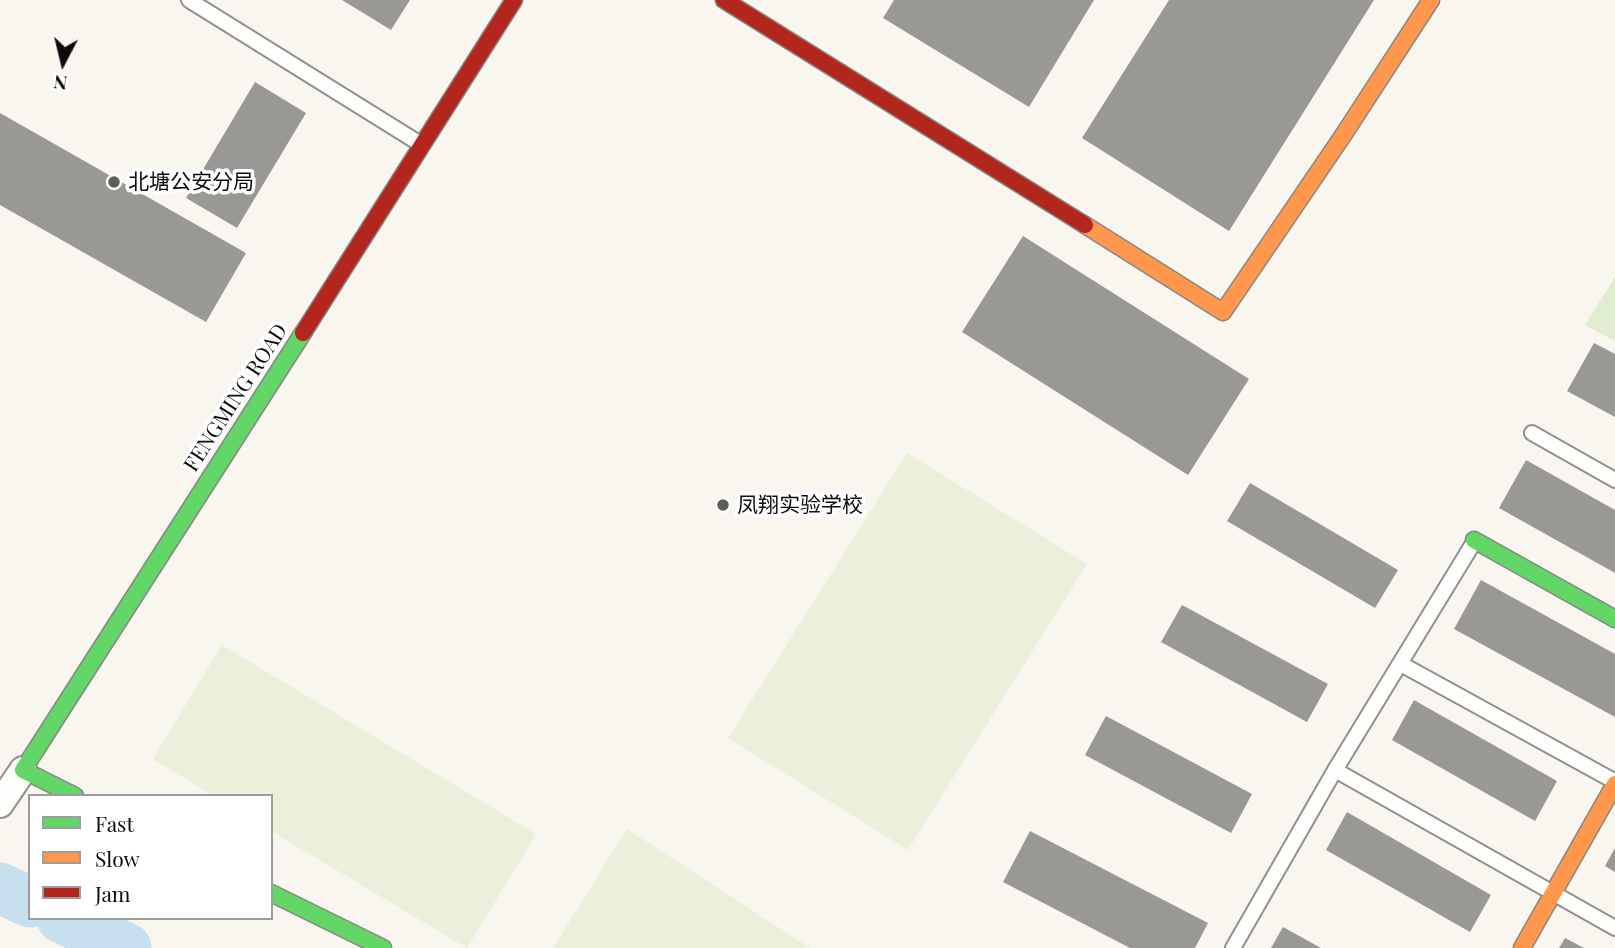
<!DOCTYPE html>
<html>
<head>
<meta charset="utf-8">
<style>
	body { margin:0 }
	#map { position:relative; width:1615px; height:948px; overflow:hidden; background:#f8f6ee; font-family:"Playfair Display",serif }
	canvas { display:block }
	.legend { position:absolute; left:28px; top:794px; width:245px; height:126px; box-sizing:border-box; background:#fff; border:2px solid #9d9d9d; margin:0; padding:9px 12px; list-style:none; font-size:21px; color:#0a0a0a }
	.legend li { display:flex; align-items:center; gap:14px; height:35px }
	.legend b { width:35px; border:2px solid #9d9d9d }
	.north { position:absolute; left:28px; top:28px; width:70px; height:70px; -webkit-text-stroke:5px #fff; paint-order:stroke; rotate:187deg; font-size:19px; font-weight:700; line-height:28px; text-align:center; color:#0a0a0a }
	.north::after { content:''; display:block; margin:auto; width:24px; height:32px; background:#0a0a0a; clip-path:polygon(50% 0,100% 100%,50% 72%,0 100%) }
</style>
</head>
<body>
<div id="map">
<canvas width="1615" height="948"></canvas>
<ul class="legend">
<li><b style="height:9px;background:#63d668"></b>Fast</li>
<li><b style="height:9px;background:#ff974d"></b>Slow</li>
<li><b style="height:9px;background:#b3261e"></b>Jam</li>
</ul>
<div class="north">N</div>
</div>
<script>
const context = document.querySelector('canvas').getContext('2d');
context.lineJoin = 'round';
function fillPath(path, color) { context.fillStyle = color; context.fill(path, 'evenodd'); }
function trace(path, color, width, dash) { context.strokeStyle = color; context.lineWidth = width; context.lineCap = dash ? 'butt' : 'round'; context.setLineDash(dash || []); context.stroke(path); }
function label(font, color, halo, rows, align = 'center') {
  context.font = font + ' "Playfair Display","Noto Sans SC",serif'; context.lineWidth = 7; context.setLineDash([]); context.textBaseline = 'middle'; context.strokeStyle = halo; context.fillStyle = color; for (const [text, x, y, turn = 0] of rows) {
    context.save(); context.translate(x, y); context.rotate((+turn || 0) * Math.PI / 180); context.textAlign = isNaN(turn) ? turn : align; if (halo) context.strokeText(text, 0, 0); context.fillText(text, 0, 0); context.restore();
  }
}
fillPath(new Path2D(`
	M 1615,277 L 1615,341 L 1585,325 Z`), '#e0eccf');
fillPath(new Path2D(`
	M 907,453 L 1087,564 L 908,850 L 728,738 Z
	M 222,645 L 536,834 L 467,948 L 271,831 L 271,796 L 214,796 L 153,759 Z
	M 627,829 L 810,948 L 553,948 Z`), '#eaf0d9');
trace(new Path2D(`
	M 0,888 L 30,902
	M 62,918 L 126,948`), '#c7e0ef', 51);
fillPath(new Path2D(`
	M 342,0 L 410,0 L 391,30 Z
	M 894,0 L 1094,0 L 1029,107 L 883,18 Z
	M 1169,0 L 1374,0 L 1229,231 L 1082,138 Z
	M 255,82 L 306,113 L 237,228 L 186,198 Z
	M 0,113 L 246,253 L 206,322 L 0,205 Z
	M 1023,236 L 1249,379 L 1188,475 L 962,332 Z
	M 1594,343 L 1615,354 L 1615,417 L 1567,391 Z
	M 1526,460 L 1615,510 L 1615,573 L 1499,508 Z
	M 1250,483 L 1398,570 L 1375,608 L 1227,521 Z
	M 1481,580 L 1615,654 L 1615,717 L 1454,629 Z
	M 1182,605 L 1328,684 L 1307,722 L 1161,642 Z
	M 1414,700 L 1557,781 L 1535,821 L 1392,740 Z
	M 1106,716 L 1252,794 L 1231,833 L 1085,755 Z
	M 1347,812 L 1491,895 L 1470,932 L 1326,850 Z
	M 1030,831 L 1208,923 L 1195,948 L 1130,948 L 1003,882 Z
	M 1615,848 L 1615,872 L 1605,866 Z
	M 1283,927 L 1321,948 L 1271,948 Z
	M 1565,938 L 1584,948 L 1559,948 Z`), '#9a9894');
const lane = new Path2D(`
	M 189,0 L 422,145
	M 1532,433 L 1615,480
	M 1401,664 L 1614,781
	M 1335,770 L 1615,928
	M 1233,948 L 1335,770 L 1474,542`);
const street = new Path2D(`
	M 0,804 L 23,770`);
const fast = new Path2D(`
	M 1474,540 L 1615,619
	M 75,796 L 23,770 L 303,333
	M 271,893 L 383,948`);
const slow = new Path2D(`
	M 1085,225 L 1223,312 L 1344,134 L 1431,0
	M 1522,948 L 1615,784`);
const jam = new Path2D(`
	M 724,0 L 1085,225
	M 303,333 L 514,0`);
trace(lane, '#91908d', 18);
trace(street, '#91908d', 30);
trace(fast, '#888783', 19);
trace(slow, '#888783', 19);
trace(jam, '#888783', 19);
trace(lane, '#fefefc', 14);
trace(street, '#fefefc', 26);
trace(fast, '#63d668', 16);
trace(slow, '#ff974d', 16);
trace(jam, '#b3261e', 16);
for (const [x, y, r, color] of [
	[114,182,7,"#5d5d5a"],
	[723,505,7,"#5d5d5a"]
]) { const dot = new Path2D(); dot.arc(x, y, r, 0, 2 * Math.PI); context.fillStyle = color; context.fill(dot); trace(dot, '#fff', 2.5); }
label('21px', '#0a0a0a', '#fff', [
	["北塘公安分局",128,182],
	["凤翔实验学校",737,505]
], 'left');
label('21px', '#0a0a0a', '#fff', [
	["FENGMING ROAD",236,398,-57]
]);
</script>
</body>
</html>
